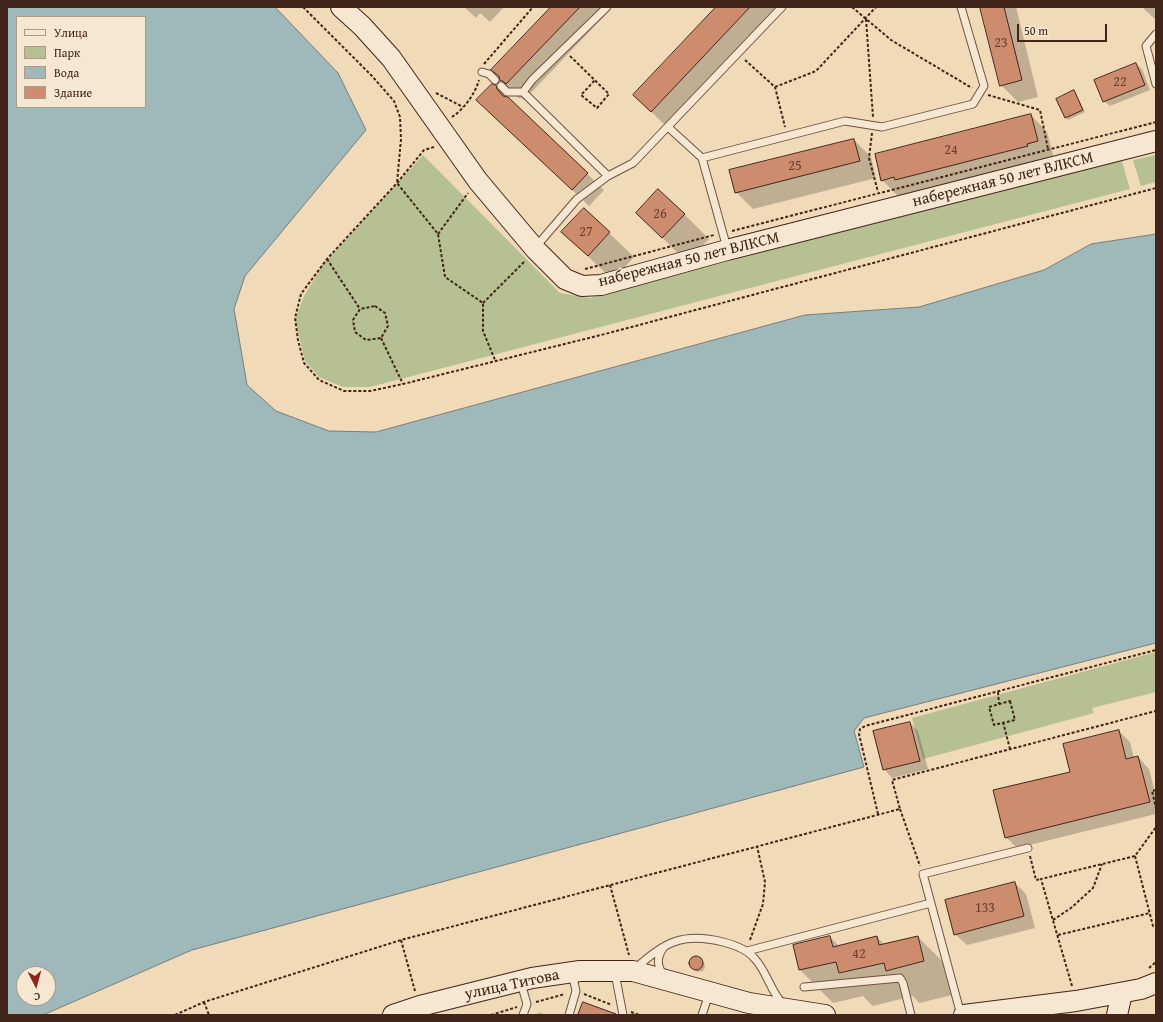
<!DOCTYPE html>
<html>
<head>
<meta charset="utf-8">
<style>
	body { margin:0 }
	#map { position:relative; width:1163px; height:1022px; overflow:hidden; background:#f0dab8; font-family:"Gentium Book Plus",serif }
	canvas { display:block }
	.frame { position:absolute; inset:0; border:8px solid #42251a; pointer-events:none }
	.legend { position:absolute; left:16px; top:16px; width:130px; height:92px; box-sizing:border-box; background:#f5e7d1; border:1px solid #ad9988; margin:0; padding:5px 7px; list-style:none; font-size:12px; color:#42251a }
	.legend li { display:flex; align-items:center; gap:8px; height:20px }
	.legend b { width:20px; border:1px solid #ad9988 }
	.north { position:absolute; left:16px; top:966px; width:40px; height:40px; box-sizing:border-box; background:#f5e7d1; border:1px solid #ad9988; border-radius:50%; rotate:174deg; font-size:11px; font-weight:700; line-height:16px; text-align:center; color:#42251a }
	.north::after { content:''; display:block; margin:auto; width:14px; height:18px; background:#8f2418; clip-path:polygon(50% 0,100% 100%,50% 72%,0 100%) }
	.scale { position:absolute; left:1017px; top:24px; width:90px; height:18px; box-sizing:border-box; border:2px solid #42251a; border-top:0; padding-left:5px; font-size:12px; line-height:14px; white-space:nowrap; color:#42251a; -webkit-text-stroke:3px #f5e7d1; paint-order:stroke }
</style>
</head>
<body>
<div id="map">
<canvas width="1163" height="1022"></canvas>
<div class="frame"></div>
<ul class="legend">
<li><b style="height:5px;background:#f5e7d1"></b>Улица</li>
<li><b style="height:11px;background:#b6c092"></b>Парк</li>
<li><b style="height:11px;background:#9fb8ba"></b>Вода</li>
<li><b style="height:11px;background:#ce8c6f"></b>Здание</li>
</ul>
<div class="north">С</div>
<div class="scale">50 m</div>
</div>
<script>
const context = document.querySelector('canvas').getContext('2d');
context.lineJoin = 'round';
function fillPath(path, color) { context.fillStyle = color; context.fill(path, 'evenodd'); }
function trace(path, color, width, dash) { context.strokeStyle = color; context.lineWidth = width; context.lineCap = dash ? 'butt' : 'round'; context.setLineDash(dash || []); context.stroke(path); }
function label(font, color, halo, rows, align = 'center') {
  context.font = font + ' "Gentium Book Plus",serif'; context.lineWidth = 3; context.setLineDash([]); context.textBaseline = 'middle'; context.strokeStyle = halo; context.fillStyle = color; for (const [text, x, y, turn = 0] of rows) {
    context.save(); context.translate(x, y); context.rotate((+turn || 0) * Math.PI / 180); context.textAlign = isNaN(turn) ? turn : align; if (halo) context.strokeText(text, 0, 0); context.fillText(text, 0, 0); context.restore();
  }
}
fillPath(new Path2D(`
	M 423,155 L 560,293 L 590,298 L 1121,158 L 1130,189 L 370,387 L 343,387 L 319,377 L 305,361 L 295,320 L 304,296 L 323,265 Z
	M 1156,155 L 1156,182 L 1141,186 L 1133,160 Z
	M 1156,652 L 1156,692 L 1092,708 L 1094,713 L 923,759 L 912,718 Z`), '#b6c092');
const water = new Path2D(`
	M 7,7 L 275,7 L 338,73 L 366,130 L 245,276 L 234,309 L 247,385 L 276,411 L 329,431 L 376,432 L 805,315 L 919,307 L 1044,270 L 1091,244 L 1156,234 L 1156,643 L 864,718 L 854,731 L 864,767 L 192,950 L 43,1015 L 7,1015 ZM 17,17 L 145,17 L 145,107 L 17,107 ZM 24,974 L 48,974 L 48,998 L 24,998 Z`);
fillPath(water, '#9fb8ba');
trace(water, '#7a7d7a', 1);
fillPath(new Path2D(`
	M 464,7 L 504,7 L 490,22 L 480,13 L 476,18 Z
	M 552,7 L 607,7 L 610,10 L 524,100 L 521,98 L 518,98 L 501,81 Z
	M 717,7 L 783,7 L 668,128 L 634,95 Z
	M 981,7 L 1016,7 L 1038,97 L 1018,102 L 1001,85 Z
	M 1142,7 L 1156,7 L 1156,20 L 1146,11 Z
	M 1136,64 L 1142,69 L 1150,90 L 1110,106 L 1104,101 Z
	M 496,86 L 604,190 L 589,206 L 495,117 Z
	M 1074,92 L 1076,94 L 1085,112 L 1068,120 L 1066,117 Z
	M 1031,115 L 1047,132 L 1054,158 L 899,197 L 882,180 Z
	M 854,140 L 871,157 L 876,178 L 753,209 L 736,192 Z
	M 584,209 L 634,257 L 613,280 L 562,232 Z
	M 637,213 L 684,214 L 709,239 L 687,262 Z
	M 910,723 L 918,731 L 928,769 L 892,778 L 884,769 Z
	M 1119,731 L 1130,742 L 1134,758 L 1138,757 L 1149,769 L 1156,796 L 1156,814 L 1017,848 L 1006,837 L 1071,772 Z
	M 1015,883 L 1026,894 L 1035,928 L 967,945 L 955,934 Z
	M 830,937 L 839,946 L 877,937 L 885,945 L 918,937 L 951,970 L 957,994 L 919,1003 L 913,996 L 873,1006 L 863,996 L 833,1003 L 800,970 L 794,946 Z
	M 697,957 L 704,963 L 705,968 L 703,971 L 697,972 L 690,965 L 691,960 L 692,958 Z
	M 539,1012 L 546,1015 L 538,1015 Z`), '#0003');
const building = new Path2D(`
	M 551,7 L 580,7 L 506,84 L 503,81 L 500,81 L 499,76 L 491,70 Z
	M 716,7 L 750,7 L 651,112 L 633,95 Z
	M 980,7 L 1004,7 L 1022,80 L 1000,86 Z
	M 1136,63 L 1145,85 L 1103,102 L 1094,80 Z
	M 492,84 L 496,85 L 497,89 L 503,96 L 508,97 L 588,173 L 572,190 L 476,100 Z
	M 1074,90 L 1083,110 L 1065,118 L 1056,99 Z
	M 1031,114 L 1038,141 L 1027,144 L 1028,146 L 895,180 L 894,177 L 881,181 L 875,154 Z
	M 854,139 L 860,161 L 735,193 L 729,170 Z
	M 658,189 L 685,214 L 662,238 L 636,213 Z
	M 584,208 L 610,232 L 588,256 L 561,232 Z
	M 910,722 L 920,761 L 883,770 L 873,731 Z
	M 1119,730 L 1126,759 L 1138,756 L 1150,802 L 1005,838 L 993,790 L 1070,772 L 1063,744 Z
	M 1015,882 L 1024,916 L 954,935 L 945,900 Z
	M 830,936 L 833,947 L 877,936 L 879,945 L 918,936 L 924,961 L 886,971 L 884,963 L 839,973 L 836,962 L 799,970 L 793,945 Z
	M689 963a7 7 0 1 1 14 0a7 7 0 1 1-14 0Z
	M 583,1002 L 616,1014 L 616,1015 L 578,1015 Z`);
fillPath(building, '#ce8c6f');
trace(building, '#42251a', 1);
const lane = new Path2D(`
	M 1156,34 L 1146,46 L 1156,84
	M 482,72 L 489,74 L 495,80
	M 501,86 L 507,92 L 523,92
	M 668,127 L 702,158
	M 608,176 L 633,163 L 782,7
	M 537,248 L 540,242 L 577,199 L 608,176 L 523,92 L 532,80 L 607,7
	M 727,248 L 702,158 L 845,121 L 882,127 L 973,104 L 984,86 L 961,7
	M 747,951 L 931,903
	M 635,969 C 664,942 683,932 723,942 C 735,945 748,950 755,959 C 767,972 770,990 782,1003
	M 615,973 L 623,1015
	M 664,975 C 656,966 657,956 664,947
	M 521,983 L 527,1004 L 523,1015
	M 804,987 L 900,978 L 903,983 L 911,1015
	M 569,1015 L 576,991 L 572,973
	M 702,1015 L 709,994
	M 961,1015 L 923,874 L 1028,848`);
const secondary = new Path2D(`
	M 341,7 L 362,26 L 391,58 L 478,181 L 536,250 L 565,279 L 582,286 L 601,285 L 727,250 L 1156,141
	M 393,1015 L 420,1006 L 532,978 L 580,971 L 633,971 L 749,1003 L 825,1015
	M 964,1015 L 1076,1001 L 1141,989 L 1156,983
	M 1117,1015 L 1122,993`);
trace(lane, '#6e5242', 9);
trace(secondary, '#42251a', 22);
trace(new Path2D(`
	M 303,7 L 372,76 L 394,101 L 400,117 L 401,139 L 397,183 L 438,234 L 445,277 L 483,303 L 483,331 L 495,360
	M 852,7 L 891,40 L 972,88
	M 866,19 L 873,117
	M 570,56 L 609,94 L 597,108 L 581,95 L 595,80
	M 745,60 L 775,87 L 785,127
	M 484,64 L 533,7
	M 775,87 L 816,71 L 876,7
	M 436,93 L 463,107
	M 988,95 L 1040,110 L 1048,149
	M 452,117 C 464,109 475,94 479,80
	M 872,133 L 869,158 L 878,192
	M 434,147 L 424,150 L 397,183 L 327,259 L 301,294 L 295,318 L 298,340 L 304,363 L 319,380 L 344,391 L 370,391 L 403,384 L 605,334 L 1156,188
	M 732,231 L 1156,122
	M 438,234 L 468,193
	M 327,259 L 360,309
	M 585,269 L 714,235
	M 483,303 L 525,261
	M 375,306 L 385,313 L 388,326 L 381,338 L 366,340 L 355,332 L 353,320 L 360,309 Z
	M 381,338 L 403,384
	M 998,692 L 999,704
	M 1010,701 L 1015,720 L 994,725 L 989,707 Z
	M 1003,722 L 1010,749
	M 1156,790 L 1152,791 L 1156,808
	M 900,809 L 920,866
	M 878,814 L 859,734 L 860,729 L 865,726 L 1156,650
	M 1030,856 L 1036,880 L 1041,879
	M 1135,856 L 1153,926 L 1156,927
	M 610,885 L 629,955
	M 1053,920 L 1071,908 L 1093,888 L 1102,864
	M 1058,935 L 1150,913
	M 401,940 L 415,991
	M 750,940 L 763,904 L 765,882 L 757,846
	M 1149,968 L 1156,962
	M 1072,986 L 1041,879 L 1135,856 L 1156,827
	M 584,994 L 612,1005
	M 204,1002 L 209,1015
	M 536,1002 L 565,994
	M 631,1012 L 639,1015
	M 175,1015 L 204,1002 L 401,940 L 900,809 L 892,780 L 1156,711
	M 491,1015 L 517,1007`), '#42251a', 2, [3, 2]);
trace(lane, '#f5e7d1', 7);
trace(secondary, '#f5e7d1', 20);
label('14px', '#653f2f', null, [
	["23",1001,43],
	["22",1120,82],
	["24",951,150],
	["25",795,166],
	["26",660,214],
	["27",586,232],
	["133",985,908],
	["42",859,954]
]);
label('16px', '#42251a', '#f5e7d1', [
	["набережная 50 лет ВЛКСМ",1003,180,-14],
	["набережная 50 лет ВЛКСМ",689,260,-14],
	["улица Титова",512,985,-12]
]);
</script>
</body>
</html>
